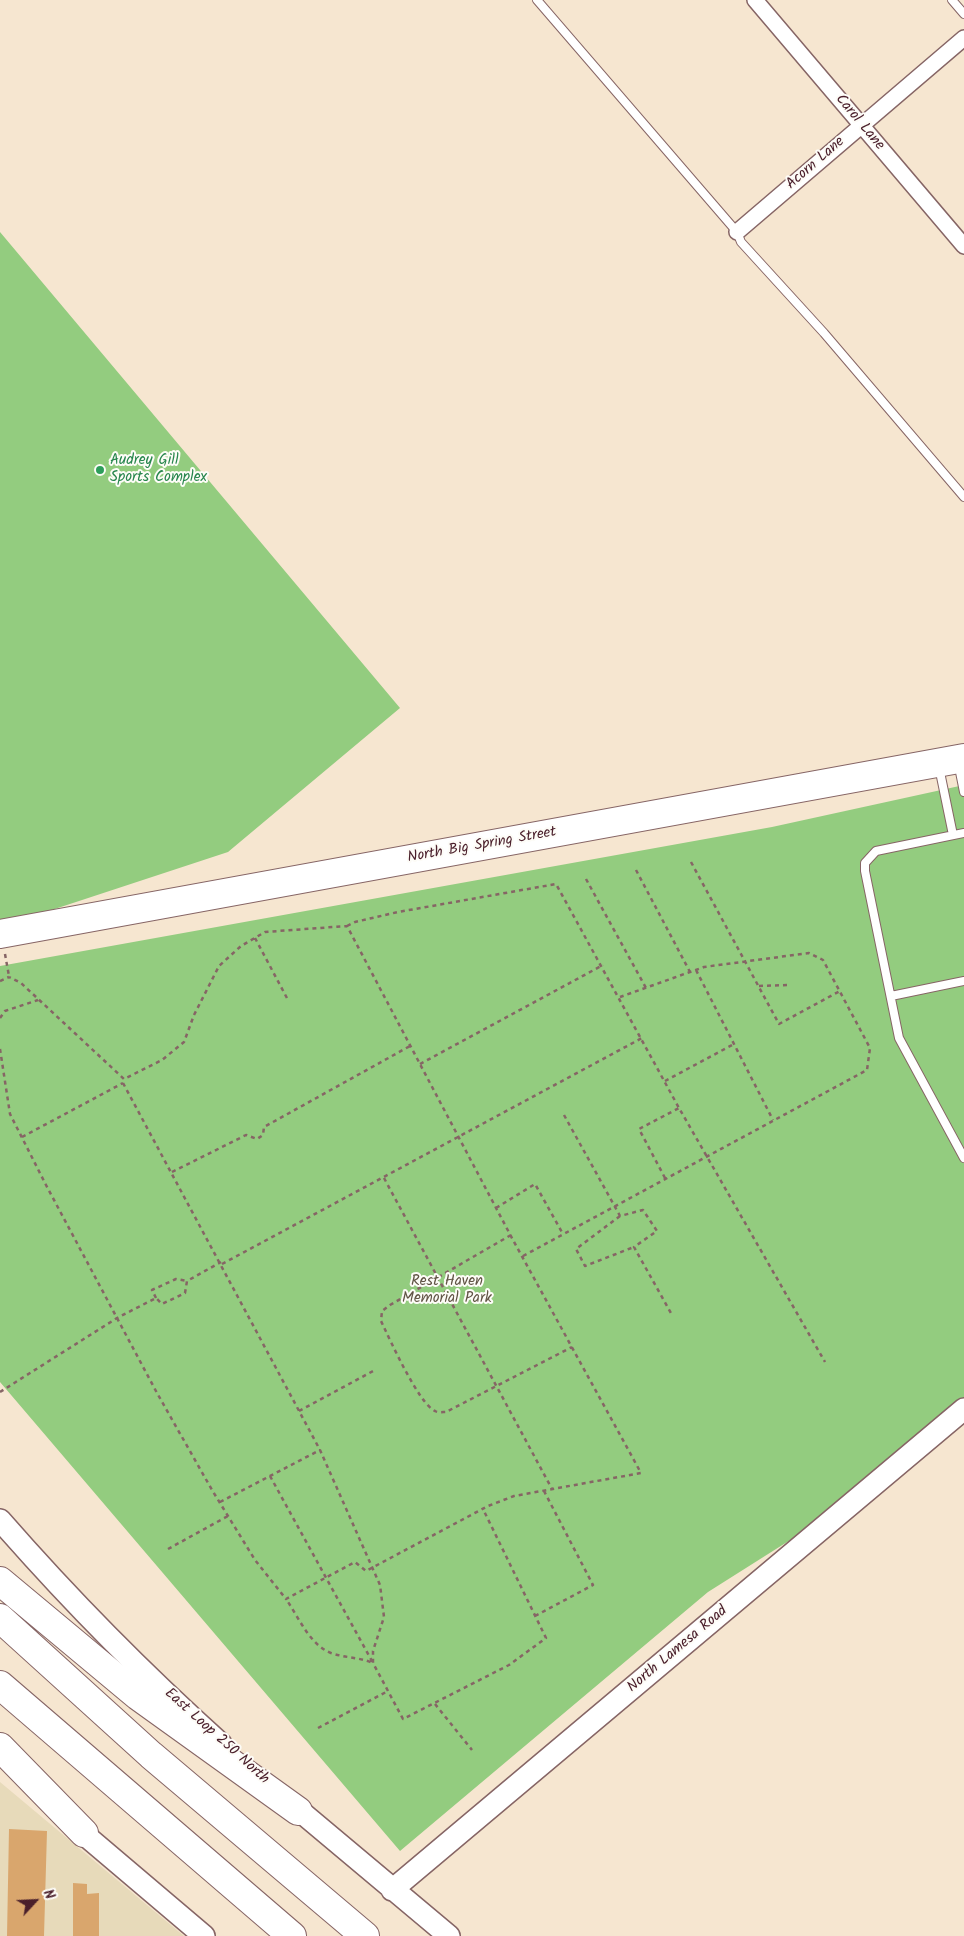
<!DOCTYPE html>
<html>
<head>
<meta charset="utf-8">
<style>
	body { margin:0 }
	#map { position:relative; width:964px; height:1936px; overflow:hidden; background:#f6e6d0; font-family:Kalam,sans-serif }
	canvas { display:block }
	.north { position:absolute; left:10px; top:1876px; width:50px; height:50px; -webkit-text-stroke:4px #fdfcf7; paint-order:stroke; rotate:65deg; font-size:14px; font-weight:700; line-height:20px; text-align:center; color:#4a1f2b }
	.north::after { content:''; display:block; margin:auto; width:18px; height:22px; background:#4a1f2b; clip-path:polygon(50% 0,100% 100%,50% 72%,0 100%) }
</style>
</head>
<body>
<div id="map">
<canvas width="964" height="1936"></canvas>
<div class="north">N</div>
</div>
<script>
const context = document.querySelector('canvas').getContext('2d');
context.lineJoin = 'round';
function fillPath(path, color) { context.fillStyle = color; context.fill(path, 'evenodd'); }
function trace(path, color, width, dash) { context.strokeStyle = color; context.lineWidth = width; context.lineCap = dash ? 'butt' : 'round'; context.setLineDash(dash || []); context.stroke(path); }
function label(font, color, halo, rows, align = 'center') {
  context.font = font + ' Kalam,sans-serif'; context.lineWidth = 4; context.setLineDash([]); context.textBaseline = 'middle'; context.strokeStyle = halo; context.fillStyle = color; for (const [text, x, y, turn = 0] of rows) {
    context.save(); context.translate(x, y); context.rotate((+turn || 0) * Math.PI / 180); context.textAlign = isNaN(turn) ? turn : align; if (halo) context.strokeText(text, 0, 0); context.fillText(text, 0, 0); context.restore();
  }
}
fillPath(new Path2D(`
	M 0,1782 L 184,1936 L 0,1936 Z`), '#e7daba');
fillPath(new Path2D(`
	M 0,232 L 400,708 L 228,852 L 0,927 Z
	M 964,785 L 964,1402 L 814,1525 L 708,1592 L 400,1851 L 0,1382 L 0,966 L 772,827 Z`), '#93cc7f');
fillPath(new Path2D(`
	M 9,1829 L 47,1831 L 44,1936 L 7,1936 Z
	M 73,1883 L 87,1884 L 87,1894 L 99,1893 L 99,1936 L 73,1936 Z`), '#d9a66d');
const lane = new Path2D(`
	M 537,0 L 737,232 L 741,242 L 824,333 L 964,497
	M 952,0 L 964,14
	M 958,762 L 964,792
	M 939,767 L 953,835
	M 964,833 L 876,851 L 865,863 L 865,871 L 899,1038 L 964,1158
	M 891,996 L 964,981`);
const street = new Path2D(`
	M 755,0 L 964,246
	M 737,232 L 964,38`);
const secondary = new Path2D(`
	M 0,1520 C 69,1599 143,1674 221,1744
	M 288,1801 L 449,1936
	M 72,1824 L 204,1936
	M 392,1890 L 964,1409`);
const highway = new Path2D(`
	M 0,934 L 964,758
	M 0,1581 L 138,1696 L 298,1811
	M 0,1618 L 151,1755 L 365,1936
	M 0,1685 L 292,1936
	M 0,1747 L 84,1833`);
trace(lane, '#866565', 10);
trace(street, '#866565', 18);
trace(secondary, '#866565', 24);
trace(highway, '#866565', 30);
trace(new Path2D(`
	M 691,862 L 779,1024 L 840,991
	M 636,870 L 690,972
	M 586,879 L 646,988
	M 347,926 L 355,922 L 398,912 L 556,884 L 679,1108 L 825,1362
	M 255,938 L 288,1000
	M 5,954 L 9,976
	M 696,970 L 773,1120
	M 0,981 L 9,977
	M 759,986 L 788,985
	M 0,1018 L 5,1011 L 38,1000
	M 0,1049 L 10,1114 L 46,1185 L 157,1393 L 212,1490 L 255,1560 L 286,1599 L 355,1562 L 366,1571 L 488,1506 L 514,1496 L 641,1473 L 513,1240 L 347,926 L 265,932 L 241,946 L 219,966 L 194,1015 L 184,1042 L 162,1060 L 124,1079 L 21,983 L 9,977
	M 420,1064 L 603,965
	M 665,1081 L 734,1044
	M 123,1083 L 320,1450 L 380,1585 L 384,1617 L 373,1651 L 373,1663 L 403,1719 L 509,1665 L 546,1638 L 483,1509
	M 564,1115 L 620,1216 L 643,1210 L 657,1231 L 634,1247 L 672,1315
	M 22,1137 L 123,1083
	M 172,1172 L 246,1135 L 257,1139 L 263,1135 L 264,1127 L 410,1046
	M 384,1178 L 552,1489
	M 665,1178 L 639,1129 L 679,1108
	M 496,1208 L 535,1184 L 563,1234
	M 620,1216 L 576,1249 L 585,1266 L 634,1247
	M 511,1235 L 390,1305 L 382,1311 L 381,1321 C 390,1340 419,1404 435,1411 C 438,1413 443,1412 446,1412 L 572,1347
	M 523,1256 L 867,1070 L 870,1048 L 823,960 L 809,953 L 704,967 L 620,997
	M 222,1264 L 642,1038
	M 156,1298 L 152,1290 L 176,1279 L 187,1281
	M 0,1392 L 117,1318 L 156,1298 L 162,1304 L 185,1293 L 187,1281 L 221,1262
	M 299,1411 L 375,1370
	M 270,1476 L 373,1663 C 359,1657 345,1658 331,1653 C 310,1645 299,1618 286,1599
	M 220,1502 L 320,1450
	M 168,1549 L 228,1516
	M 535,1616 L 593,1585 L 544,1491
	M 435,1704 L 472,1750
	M 318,1728 L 388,1691`), '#866565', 2.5, [4, 4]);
trace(lane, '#fff', 8);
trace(street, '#fff', 15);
trace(secondary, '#fff', 21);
trace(highway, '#fff', 28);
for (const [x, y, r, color] of [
	[100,470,5,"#2e9e5b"]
]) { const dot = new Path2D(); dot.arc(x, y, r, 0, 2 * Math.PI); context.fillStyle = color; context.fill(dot); trace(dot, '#fdfcf7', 2); }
label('15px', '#4a1f2b', '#fdfcf7', [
	["Carol Lane",859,123,50],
	["Acorn Lane",816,164,-41],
	["North Big Spring Street",482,846,-10],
	["North Lamesa Road",678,1650,-40],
	["East Loop 250 North",216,1737,42]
]);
label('15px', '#27864d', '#fdfcf7', [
	["Audrey Gill",110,461],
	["Sports Complex",110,478]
], 'left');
label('15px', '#605344', '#fdfcf7', [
	["Rest Haven",447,1282],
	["Memorial Park",447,1299]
]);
</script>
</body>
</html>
